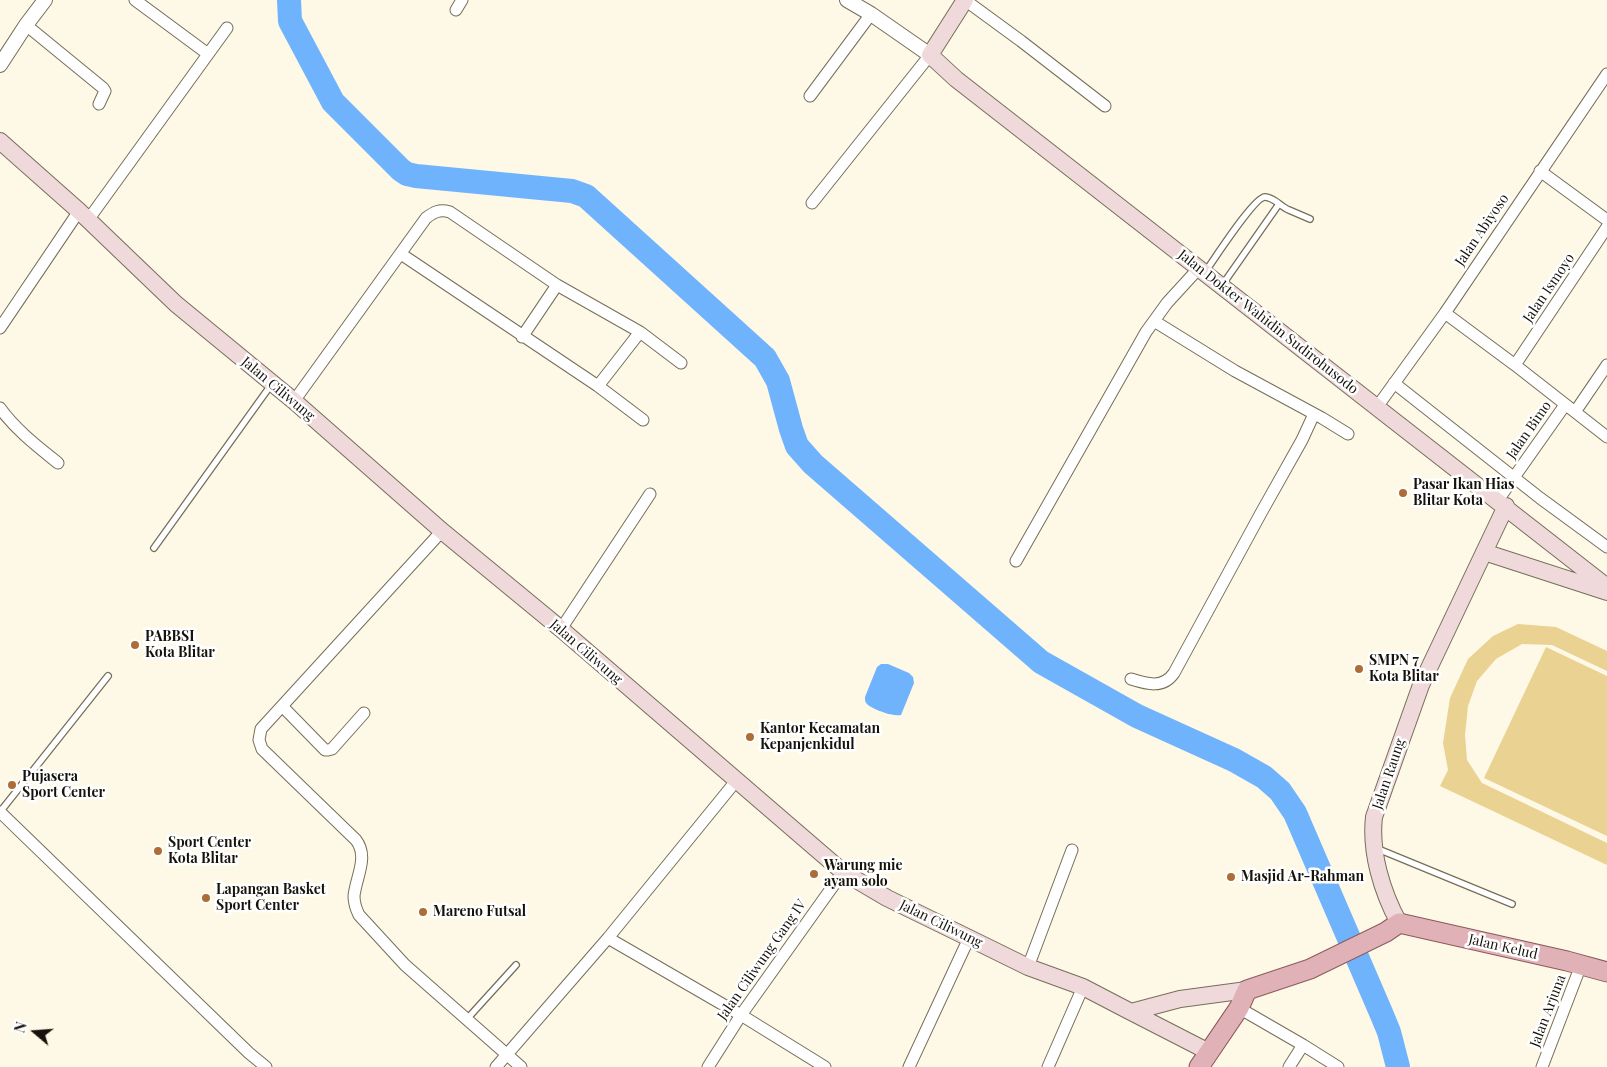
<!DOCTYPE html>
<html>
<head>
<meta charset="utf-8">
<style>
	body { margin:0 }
	#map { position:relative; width:1607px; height:1067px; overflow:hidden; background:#fef8e6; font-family:"Playfair Display",serif }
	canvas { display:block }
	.north { position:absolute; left:10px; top:1007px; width:50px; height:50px; -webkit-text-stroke:4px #fff; paint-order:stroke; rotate:288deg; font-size:14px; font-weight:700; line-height:20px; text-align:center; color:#15130b }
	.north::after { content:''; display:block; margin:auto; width:18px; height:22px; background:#15130b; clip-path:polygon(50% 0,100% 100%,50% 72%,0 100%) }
</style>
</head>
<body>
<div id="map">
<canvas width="1607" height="1067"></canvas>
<div class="north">N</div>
</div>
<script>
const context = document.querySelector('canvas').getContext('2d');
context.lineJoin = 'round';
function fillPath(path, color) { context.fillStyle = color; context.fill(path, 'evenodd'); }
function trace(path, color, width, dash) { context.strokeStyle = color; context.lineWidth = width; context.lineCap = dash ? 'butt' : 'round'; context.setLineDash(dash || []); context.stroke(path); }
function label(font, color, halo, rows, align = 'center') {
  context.font = font + ' "Playfair Display",serif'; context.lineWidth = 5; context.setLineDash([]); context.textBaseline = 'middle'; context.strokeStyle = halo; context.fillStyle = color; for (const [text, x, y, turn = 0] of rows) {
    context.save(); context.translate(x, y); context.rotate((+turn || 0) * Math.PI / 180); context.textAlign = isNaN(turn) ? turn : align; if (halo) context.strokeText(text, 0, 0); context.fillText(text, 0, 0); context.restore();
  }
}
fillPath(new Path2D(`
	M 1518,624 L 1556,627 L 1607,651 L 1607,671 L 1552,645 L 1522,644 L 1496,659 L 1477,681 L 1468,706 L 1465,735 L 1467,760 L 1482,783 L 1607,843 L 1607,865 L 1440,786 L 1448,770 L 1443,743 L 1450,698 L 1468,659 L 1493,636 Z
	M 1546,647 L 1607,676 L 1607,836 L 1484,778 Z`), '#e9d292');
fillPath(new Path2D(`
	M 881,664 L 888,664 L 909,673 L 913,677 L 914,683 L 901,715 C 893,717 875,710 868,705 C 865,702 865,701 865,697 L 877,667 Z`), '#70b3fd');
trace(new Path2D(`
	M 289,0 L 290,21 L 333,102 L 401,170 L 407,174 L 416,176 L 572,191 L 586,196 L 765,358 L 778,381 L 791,429 L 797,446 L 813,464 L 1041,662 L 1137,716 L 1234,760 L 1264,777 L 1280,791 L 1295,813 L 1382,1015 L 1389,1032 L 1398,1067`), '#70b3fd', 24);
const service = new Path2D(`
	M 1205,272 C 1214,260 1254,197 1265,197 C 1274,197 1281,207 1289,210 C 1296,213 1303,216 1310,219
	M 1223,284 L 1279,204
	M 154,548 L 271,385
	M 0,812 L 108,676
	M 1378,849 L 1512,904
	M 467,1019 L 516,965`);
const minor = new Path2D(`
	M 135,0 L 208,54
	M 965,0 L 1021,41 L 1105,106
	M 456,10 L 462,0
	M 26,25 L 103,88 L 105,91 L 99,104
	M 810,96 L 871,14
	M 1540,171 L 1607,220
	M 812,203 L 930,55
	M 88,220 L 227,28
	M 401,254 L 598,386 L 643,420
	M 1445,313 L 1515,365 L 1607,437
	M 1154,321 L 1235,371 L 1322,418 L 1348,434
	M 0,328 L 79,211
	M 522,337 L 557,285
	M 1515,365 L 1607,227
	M 1394,383 L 1540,498 L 1607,547
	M 598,386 L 640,332
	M 294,401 L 426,218 C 434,212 439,209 450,212 L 557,285 L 640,332 L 681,363
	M 1377,407 L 1445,313 L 1607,74
	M 0,408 C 16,430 37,446 58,463
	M 1575,412 L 1607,365
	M 1498,500 L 1565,405
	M 442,531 L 261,729 L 259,740 L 262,749 L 356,840 C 369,857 356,877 354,896 C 354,903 356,909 359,915 L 405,965 L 521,1067
	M 1016,561 L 1146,332 L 1167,303 L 1199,268
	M 561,629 L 650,494
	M 1131,679 C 1147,684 1163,689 1174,673 L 1261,513 L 1302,440 L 1314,414
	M 282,706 L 325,750 L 328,750 L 332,749 L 364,713
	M 0,812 L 249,1053 L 266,1067
	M 608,938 L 741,1015 L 825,1067
	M 1028,967 L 1072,850
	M 1239,1008 L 1303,1045 L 1338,1067
	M 496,1067 L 608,938 L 736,781
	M 708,1067 L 741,1015 L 843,872
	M 909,1067 L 969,938
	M 1048,1067 L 1083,987
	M 1289,1067 L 1303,1045
	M 1542,1067 L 1581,965`);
const tertiary = new Path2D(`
	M 847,0 L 871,14 L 930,55
	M 0,65 L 26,25 L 45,0`);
const secondary = new Path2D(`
	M 965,0 L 930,55 L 956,79 L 1607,587
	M 0,141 L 79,211 L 176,304 L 294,401 L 442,531 L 561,629 L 843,872 L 887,898 L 969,938 L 1028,967 L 1083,987 L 1131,1012 L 1180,999 L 1247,990
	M 1484,552 L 1607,592
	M 1399,923 C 1382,892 1370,852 1374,817 L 1421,685 L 1506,506
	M 1131,1012 L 1209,1052`);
const primary = new Path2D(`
	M 1199,1067 L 1239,1008 L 1247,990 L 1310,969 L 1386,932 L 1399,923 L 1567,961 L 1607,972`);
trace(service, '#756e5a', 8);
trace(minor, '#756e5a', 13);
trace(tertiary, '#756e5a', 16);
trace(secondary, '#756e5a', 18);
trace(primary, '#8c595c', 21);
trace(service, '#fff', 5.5);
trace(minor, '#fff', 11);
trace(tertiary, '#fff', 14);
trace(secondary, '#f0d9db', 16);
trace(primary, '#e0b2b7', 19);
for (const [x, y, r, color] of [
	[1403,493,5,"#ad6d35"],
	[135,645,5,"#ad6d35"],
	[1359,669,5,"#ad6d35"],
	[750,737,5,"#ad6d35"],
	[12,785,5,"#ad6d35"],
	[158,851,5,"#ad6d35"],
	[814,874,5,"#ad6d35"],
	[1231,877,5,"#ad6d35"],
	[206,898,5,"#ad6d35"],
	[423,912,5,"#ad6d35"]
]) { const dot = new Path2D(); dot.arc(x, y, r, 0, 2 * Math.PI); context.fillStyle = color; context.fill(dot); trace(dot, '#fff', 2); }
label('14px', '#15130b', '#fff', [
	["Jalan Abiyoso",1482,230,-56],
	["Jalan Ismoyo",1549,288,-56],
	["Jalan Dokter Wahidin Sudirohusodo",1268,322,38],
	["Jalan Ciliwung",278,389,40],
	["Jalan Bimo",1529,430,-55],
	["Jalan Ciliwung",586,652,41],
	["Jalan Raung",1389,774,-71],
	["Jalan Ciliwung",941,924,26],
	["Jalan Kelud",1503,947,13],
	["Jalan Ciliwung Gang IV",762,960,-55],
	["Jalan Arjuna",1548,1011,-69]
]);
label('bold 14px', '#15130b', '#fff', [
	["Pasar Ikan Hias",1413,485],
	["Blitar Kota",1413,501],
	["PABBSI",145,637],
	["Kota Blitar",145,653],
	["SMPN 7",1369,661],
	["Kota Blitar",1369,677],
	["Kantor Kecamatan",760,729],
	["Kepanjenkidul",760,745],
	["Pujasera",22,777],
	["Sport Center",22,793],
	["Sport Center",168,843],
	["Kota Blitar",168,859],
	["Warung mie",824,866],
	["ayam solo",824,882],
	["Masjid Ar-Rahman",1241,877],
	["Lapangan Basket",216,890],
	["Sport Center",216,906],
	["Mareno Futsal",433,912]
], 'left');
</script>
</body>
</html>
